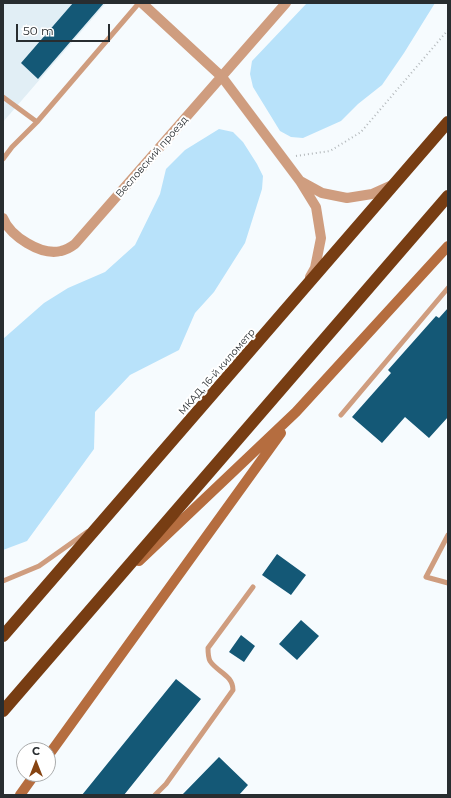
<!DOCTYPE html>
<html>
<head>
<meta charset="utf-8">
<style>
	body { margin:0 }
	#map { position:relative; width:451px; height:798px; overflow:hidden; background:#f6fbfe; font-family:Montserrat,sans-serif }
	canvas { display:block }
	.frame { position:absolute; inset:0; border:4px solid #282d30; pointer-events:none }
	.north { position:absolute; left:16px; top:742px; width:40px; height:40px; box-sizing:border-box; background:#fff; border:1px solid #a9abac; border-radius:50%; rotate:0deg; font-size:11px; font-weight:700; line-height:16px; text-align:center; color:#282d30 }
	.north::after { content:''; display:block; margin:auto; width:14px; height:18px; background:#864412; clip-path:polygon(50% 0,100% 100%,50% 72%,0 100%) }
	.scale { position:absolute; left:16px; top:24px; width:94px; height:18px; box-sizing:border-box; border:2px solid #282d30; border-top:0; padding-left:5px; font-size:12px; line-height:14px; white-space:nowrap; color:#282d30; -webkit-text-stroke:3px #fff; paint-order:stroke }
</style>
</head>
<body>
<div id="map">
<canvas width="451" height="798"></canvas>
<div class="frame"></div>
<div class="north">С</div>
<div class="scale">50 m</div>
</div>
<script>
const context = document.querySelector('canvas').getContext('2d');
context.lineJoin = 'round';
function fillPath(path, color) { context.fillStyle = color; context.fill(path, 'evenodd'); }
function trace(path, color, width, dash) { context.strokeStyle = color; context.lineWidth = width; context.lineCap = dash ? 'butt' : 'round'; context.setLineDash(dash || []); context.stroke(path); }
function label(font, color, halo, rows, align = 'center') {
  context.font = font + ' Montserrat,sans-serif'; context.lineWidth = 4; context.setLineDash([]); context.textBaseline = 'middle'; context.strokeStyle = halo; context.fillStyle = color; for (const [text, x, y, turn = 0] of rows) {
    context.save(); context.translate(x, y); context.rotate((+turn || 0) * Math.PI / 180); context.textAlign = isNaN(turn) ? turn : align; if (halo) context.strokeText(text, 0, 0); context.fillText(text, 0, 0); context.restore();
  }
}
fillPath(new Path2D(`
	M 3,3 L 106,3 L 3,122 Z`), '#e1eef5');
fillPath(new Path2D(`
	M 307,3 L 435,3 L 404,53 L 382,85 L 358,104 L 341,121 L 303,138 L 291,137 L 280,131 L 253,87 L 250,74 L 252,61 Z
	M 219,129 L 233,132 L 243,142 L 257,164 L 263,176 L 262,189 L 245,243 L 214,292 L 195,313 L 179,350 L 130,375 L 95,412 L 94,449 L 27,541 L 3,550 L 3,339 L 44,303 L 68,288 L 105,272 L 135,245 L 160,194 L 166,169 L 185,150 Z`), '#b8e2fa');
fillPath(new Path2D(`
	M 73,3 L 104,3 L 38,79 L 21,63 Z
	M 448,308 L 448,417 L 429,438 L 405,417 L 382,443 L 352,417 L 391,373 L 388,370 L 436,316 L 439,318 Z
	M 277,554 L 306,575 L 291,595 L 262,575 Z
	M 301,620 L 319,636 L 297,660 L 279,644 Z
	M 241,635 L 255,646 L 244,662 L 229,652 Z
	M 176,679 L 201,699 L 124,795 L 82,795 Z
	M 219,757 L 248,785 L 239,795 L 182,795 Z`), '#145876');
trace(new Path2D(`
	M 296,156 L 330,151 L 361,132 L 448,30`), '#b3b8bb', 2, [1, 3]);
trace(new Path2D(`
	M 3,97 L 37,122
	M 3,159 L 12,147 L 37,122 L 139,3
	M 341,415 L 448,288
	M 448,535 L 426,577 L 448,583
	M 3,581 L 39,566 L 87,532
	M 155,795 L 166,784 L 233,690 C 233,675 217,672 210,661 C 208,657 208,652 208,648 L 253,587`), '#cf9d7f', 5);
trace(new Path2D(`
	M 142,3 L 222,77 L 300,181 L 316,207 L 321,238 L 315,268 L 310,277
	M 300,181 L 322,193 L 347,198 L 372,194 L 392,185
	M 3,218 C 10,236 41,256 61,251 C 66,250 71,247 75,244 L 286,3`), '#cf9d7f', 10);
trace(new Path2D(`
	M 139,561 L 296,412 L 448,246
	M 48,756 L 281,433
	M 20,795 L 35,774`), '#b56d3f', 10);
trace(new Path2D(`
	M 3,636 L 448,122
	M 3,711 L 448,196`), '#773d13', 12);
label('10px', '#282d30', '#fff', [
	["Весловский проезд",152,157,-49],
	["МКАД, 16-й километр",217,372,-49]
]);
</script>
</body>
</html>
